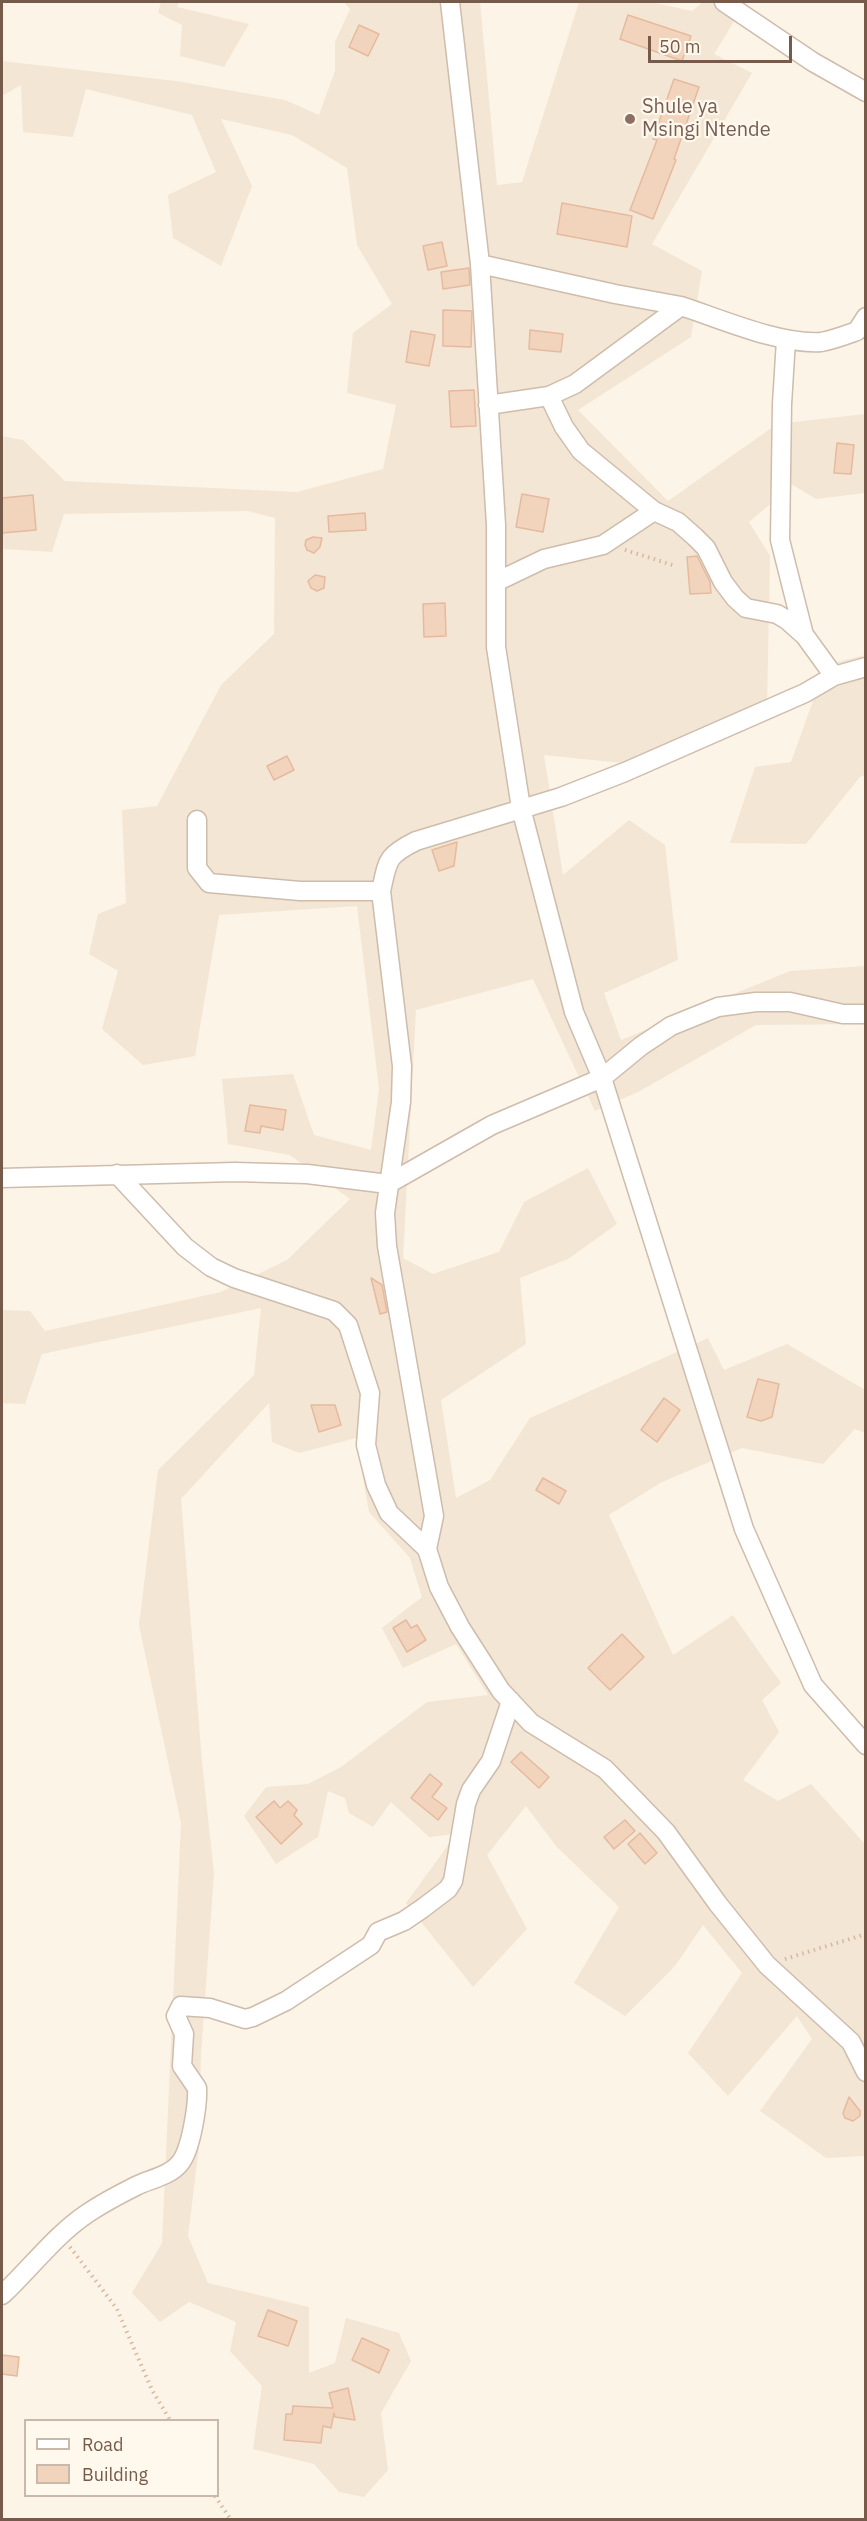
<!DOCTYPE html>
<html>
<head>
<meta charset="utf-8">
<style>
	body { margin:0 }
	#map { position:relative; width:867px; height:2521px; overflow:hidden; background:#fcf4e6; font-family:"IBM Plex Sans",sans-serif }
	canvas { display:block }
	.frame { position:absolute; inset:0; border:3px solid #765b4a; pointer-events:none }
	.legend { position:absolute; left:24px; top:2419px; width:195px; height:78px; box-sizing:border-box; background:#fff8ec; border:2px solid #c8b9ab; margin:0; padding:8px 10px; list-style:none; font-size:18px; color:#765b4a }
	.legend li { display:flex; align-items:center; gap:12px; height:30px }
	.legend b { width:30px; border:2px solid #c8b9ab }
	.scale { position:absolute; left:648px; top:36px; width:144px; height:27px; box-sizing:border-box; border:3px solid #765b4a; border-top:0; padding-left:8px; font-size:18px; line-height:21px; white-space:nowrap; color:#765b4a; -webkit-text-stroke:4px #fff8ec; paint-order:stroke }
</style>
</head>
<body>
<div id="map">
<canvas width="867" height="2521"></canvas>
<div class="frame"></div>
<ul class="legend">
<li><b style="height:8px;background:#fff"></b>Road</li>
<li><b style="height:16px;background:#f2d4bd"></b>Building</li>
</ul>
<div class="scale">50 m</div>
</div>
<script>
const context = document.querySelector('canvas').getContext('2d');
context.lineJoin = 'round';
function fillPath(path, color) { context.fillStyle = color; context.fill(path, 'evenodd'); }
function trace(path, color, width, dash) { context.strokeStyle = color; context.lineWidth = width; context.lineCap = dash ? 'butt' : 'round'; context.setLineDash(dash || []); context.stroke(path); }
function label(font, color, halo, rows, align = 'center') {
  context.font = font + ' "IBM Plex Sans",sans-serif'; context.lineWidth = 4.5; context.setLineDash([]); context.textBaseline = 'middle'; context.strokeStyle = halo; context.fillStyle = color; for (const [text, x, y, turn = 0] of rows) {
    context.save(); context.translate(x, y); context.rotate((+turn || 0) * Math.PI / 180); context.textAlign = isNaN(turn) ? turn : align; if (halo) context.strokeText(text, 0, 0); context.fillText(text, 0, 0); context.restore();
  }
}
fillPath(new Path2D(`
	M 161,2 L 179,2 L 177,7 L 249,24 L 224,67 L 180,56 L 182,25 L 158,13 Z
	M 344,2 L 480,2 L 497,185 L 522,182 L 579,2 L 650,2 L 692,11 L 703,2 L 746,2 L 714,54 L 752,73 L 652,244 L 702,271 L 691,337 L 578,410 L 668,501 L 777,424 L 865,414 L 865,493 L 816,499 L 793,485 L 749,522 L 770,556 L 767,707 L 641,765 L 544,755 L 563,875 L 629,820 L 665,845 L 678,960 L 604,993 L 621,1040 L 790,971 L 865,966 L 865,1024 L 756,1025 L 640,1091 L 595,1111 L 533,979 L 416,1010 L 403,1258 L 433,1274 L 499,1252 L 524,1202 L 588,1168 L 617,1224 L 568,1259 L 520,1278 L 526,1344 L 441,1400 L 456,1498 L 490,1480 L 530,1418 L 708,1338 L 724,1370 L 787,1344 L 865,1390 L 865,1433 L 855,1429 L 823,1464 L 742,1448 L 660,1483 L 609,1515 L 673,1655 L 733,1615 L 781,1683 L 762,1700 L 779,1732 L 743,1780 L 778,1801 L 811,1784 L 865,1844 L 865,2156 L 826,2158 L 760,2111 L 812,2039 L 797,2016 L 728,2096 L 688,2053 L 742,1973 L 703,1925 L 675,1966 L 625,2016 L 574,1983 L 619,1907 L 556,1846 L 526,1806 L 487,1855 L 527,1929 L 473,1987 L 406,1903 L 456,1834 L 429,1837 L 391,1802 L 373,1827 L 349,1813 L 345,1798 L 328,1791 L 318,1837 L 276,1864 L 244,1816 L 266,1787 L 308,1784 L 341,1767 L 427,1702 L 488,1695 L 456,1644 L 403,1668 L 382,1628 L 422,1597 L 410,1558 L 369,1512 L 356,1438 L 299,1453 L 272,1442 L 269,1403 L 181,1499 L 202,1762 L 214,1873 L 201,2054 L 199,2146 L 188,2236 L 208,2283 L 309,2307 L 309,2373 L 335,2363 L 346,2318 L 399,2333 L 411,2361 L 381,2413 L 388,2470 L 364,2497 L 339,2492 L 314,2464 L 253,2449 L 262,2386 L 230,2351 L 236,2322 L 189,2302 L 160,2322 L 132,2293 L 162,2243 L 181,1823 L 139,1625 L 158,1470 L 254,1375 L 261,1308 L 42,1354 L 25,1404 L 2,1403 L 2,1310 L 30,1311 L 45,1331 L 221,1292 L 287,1260 L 350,1199 L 290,1155 L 228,1144 L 222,1079 L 293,1074 L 314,1135 L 371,1150 L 379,1089 L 357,906 L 219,915 L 195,1056 L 143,1065 L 102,1029 L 118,971 L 89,954 L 98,914 L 126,903 L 122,810 L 157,806 L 221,685 L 274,634 L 275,518 L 248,511 L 64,514 L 52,552 L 2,549 L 2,436 L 23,440 L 65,481 L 297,492 L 383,469 L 396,405 L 347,393 L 353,333 L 392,304 L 357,245 L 347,168 L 292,135 L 221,119 L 252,186 L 221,266 L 173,238 L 168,195 L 216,172 L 192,115 L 86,89 L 73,137 L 23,132 L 21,85 L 2,96 L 2,61 L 176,81 L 285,100 L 319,115 L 335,71 L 335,42 L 350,9 Z
	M 865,655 L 865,775 L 860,777 L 806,844 L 730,843 L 755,767 L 791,762 L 826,665 Z`), '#f4e6d4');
const building = new Path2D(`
	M 628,15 L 691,36 L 682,61 L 620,39 Z
	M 359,25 L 379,34 L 368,56 L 349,47 Z
	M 674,79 L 699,87 L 674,159 L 676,160 L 653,219 L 630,210 L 657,140 L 653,139 Z
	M 562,203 L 632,216 L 627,247 L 557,234 Z
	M 442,242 L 447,266 L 428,270 L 423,246 Z
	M 469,268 L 470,285 L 443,289 L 441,272 Z
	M 443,310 L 472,311 L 471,347 L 443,346 Z
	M 530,330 L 563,334 L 561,352 L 529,349 Z
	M 411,331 L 435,335 L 429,366 L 406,362 Z
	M 474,390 L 476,426 L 451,427 L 449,391 Z
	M 837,443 L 854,445 L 851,474 L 834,473 Z
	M 522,494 L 549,499 L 543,532 L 516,527 Z
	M 33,495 L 36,530 L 2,533 L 2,498 Z
	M 365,513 L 366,530 L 329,532 L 328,516 Z
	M 313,537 L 322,538 L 320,547 L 314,553 L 307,550 L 305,545 L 306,540 Z
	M 697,556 L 710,582 L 711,593 L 690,594 L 687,557 Z
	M 315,575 L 325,577 L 324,588 L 317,591 L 311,588 L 308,581 Z
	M 445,603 L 446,636 L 424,637 L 423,604 Z
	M 287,756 L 294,770 L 274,780 L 267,766 Z
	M 457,842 L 454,866 L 439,871 L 432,850 Z
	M 250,1105 L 286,1110 L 283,1130 L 261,1126 L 260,1133 L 245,1131 Z
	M 371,1278 L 382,1285 L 387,1312 L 380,1314 Z
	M 758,1379 L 779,1384 L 772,1417 L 761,1421 L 747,1417 Z
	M 664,1398 L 680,1410 L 657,1442 L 641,1430 Z
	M 311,1405 L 335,1405 L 341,1425 L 319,1432 Z
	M 543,1478 L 566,1491 L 559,1504 L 536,1490 Z
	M 406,1620 L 411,1628 L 417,1625 L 426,1640 L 407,1652 L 393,1628 Z
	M 622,1634 L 644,1657 L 610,1690 L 588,1668 Z
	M 521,1752 L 549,1777 L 539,1788 L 511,1762 Z
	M 430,1774 L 442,1784 L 432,1797 L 447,1808 L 438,1820 L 411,1798 Z
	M 274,1801 L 280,1808 L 288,1801 L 297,1810 L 294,1815 L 302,1824 L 281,1844 L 256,1817 Z
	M 625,1820 L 635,1831 L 614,1849 L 604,1837 Z
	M 640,1833 L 657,1853 L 645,1864 L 628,1844 Z
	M 849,2097 L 860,2111 L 860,2116 L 853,2121 L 845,2118 L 843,2113 Z
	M 268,2310 L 297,2321 L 288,2346 L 258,2336 Z
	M 362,2338 L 389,2350 L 379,2373 L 352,2360 Z
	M 2,2355 L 19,2357 L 17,2376 L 2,2374 Z
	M 348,2388 L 355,2420 L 335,2417 L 334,2413 L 331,2428 L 323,2426 L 321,2443 L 284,2440 L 286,2414 L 292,2414 L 293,2406 L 333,2408 L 329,2393 Z`);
fillPath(building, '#f2d4bd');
trace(building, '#e5ba9e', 1.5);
const street = new Path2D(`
	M 450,2 L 480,264 L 496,525 L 496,647 L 521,808 L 574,1012 L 602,1078 L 744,1529 L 813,1685 L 866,1745
	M 724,2 L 813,62 L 866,92
	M 480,264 L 615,294 L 681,306
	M 786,340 L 782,404 L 780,540 L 804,635
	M 549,396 L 564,427 L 581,451 L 654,511 L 678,522 L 695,537 L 706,548 L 723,582 L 735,598 L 746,608 L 777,614 L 787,620 L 805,636 L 834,676
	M 488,405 L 549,396 L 575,384 L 681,306 C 721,319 780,345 821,342 C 833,340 846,335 857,331 L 866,317
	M 496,582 L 544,559 L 603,545 L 654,511
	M 866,667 L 834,676 L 805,693 L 625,772 L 561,797 L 416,841 C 386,856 388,860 381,891 L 402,1066 L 401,1102 L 385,1213 L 387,1246 L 434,1516 L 427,1549 L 439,1587 L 460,1627 L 501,1691 L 531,1723 L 605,1769 L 666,1832 L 718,1904 L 767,1965 L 851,2042 L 866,2072
	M 197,820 L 197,868 L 209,883 L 300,891 L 381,891
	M 117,1174 L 185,1247 L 211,1267 L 234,1278 L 334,1311 L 348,1325 L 370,1393 L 366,1445 L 376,1485 L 389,1513 L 427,1549
	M 2,1178 L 235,1172 L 307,1174 L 388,1184 L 492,1125 L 602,1078 L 641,1046 L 671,1026 L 718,1007 L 756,1002 L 790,1002 L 843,1014 L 866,1014
	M 2,2295 C 31,2268 55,2235 88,2213 C 103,2203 120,2194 136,2186 C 150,2179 170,2176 180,2163 C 191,2150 198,2105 197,2088 L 182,2066 L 184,2034 L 176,2016 L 181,2006 L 210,2008 L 245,2019 L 253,2017 L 286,2001 L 359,1953 L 371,1945 L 378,1932 L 404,1921 L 423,1908 L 448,1889 L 453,1881 L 466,1804 L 471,1790 L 491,1761 L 511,1701`);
trace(street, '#cebcac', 21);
trace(new Path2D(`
	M 625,550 L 676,566
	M 785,1959 L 866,1934
	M 70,2247 L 117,2309 L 152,2390 L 170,2420
	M 215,2496 L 231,2520`), '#d7b7a0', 4, [1.5, 4.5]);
trace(street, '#fff', 18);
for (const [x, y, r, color] of [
	[630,119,6,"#8d6e63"]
]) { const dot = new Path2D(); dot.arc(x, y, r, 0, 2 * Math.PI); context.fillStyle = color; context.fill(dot); trace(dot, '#fff8ec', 2); }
label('20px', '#785e54', '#fff8ec', [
	["Shule ya",642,107],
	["Msingi Ntende",642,130]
], 'left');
</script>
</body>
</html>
